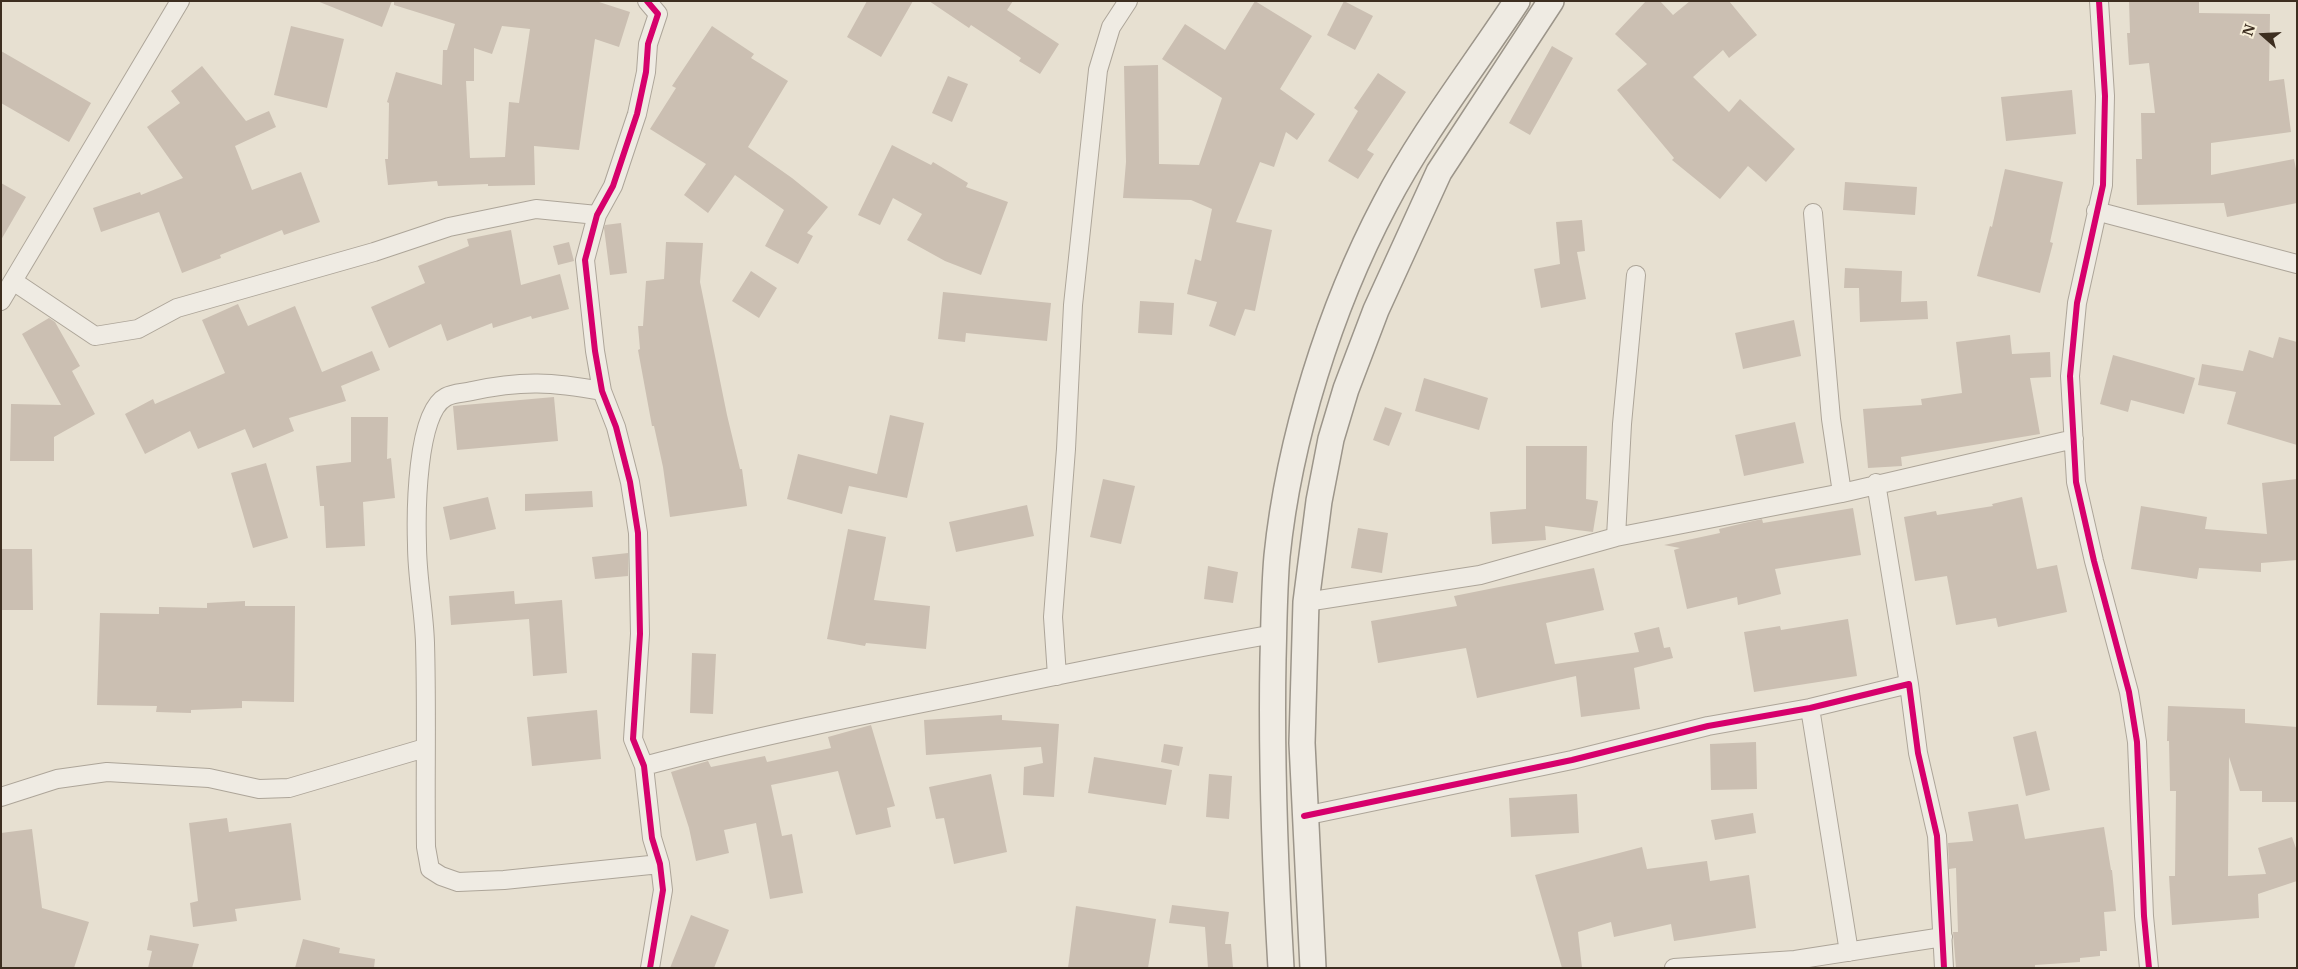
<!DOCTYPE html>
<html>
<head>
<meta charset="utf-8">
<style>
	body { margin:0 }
	#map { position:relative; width:2298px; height:969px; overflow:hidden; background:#e7e0d1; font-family:Merriweather,serif }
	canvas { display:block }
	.frame { position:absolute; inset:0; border:2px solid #3d2e20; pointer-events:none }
	.north { position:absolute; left:2238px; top:10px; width:50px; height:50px; -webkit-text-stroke:4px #f7eed8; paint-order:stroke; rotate:289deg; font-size:14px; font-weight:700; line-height:20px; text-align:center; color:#3d2e20 }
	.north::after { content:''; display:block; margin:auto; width:18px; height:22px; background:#3d2e20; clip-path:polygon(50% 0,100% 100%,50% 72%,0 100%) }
</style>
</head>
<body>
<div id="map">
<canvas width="2298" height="969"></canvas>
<div class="frame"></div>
<div class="north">N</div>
</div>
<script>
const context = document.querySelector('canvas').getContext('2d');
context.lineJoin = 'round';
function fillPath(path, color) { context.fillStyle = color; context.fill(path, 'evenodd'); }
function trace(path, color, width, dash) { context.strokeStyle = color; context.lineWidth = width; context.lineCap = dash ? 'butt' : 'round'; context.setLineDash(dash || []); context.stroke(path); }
fillPath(new Path2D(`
	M 317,1 L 392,1 L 382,27 Z
	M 394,1 L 596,1 L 630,12 L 619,47 L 595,39 L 579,150 L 534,146 L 535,185 L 488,186 L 488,184 L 438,186 L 437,181 L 388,185 L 385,159 L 388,159 L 389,103 L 387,102 L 396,72 L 442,85 L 443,50 L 447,50 L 455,24 L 394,5 ZM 502,26 L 530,29 L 519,103 L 509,102 L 505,157 L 470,158 L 466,81 L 474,81 L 474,48 L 492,54 Z
	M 867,1 L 913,1 L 881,57 L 847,37 Z
	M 929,1 L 1013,1 L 1007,10 L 1059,44 L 1040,74 L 1019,61 L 1021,58 L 971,25 L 969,28 Z
	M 1255,1 L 1312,36 L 1280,89 L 1315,114 L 1297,140 L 1286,132 L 1274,167 L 1260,162 L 1236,222 L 1272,230 L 1255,311 L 1245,309 L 1235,336 L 1209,326 L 1217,302 L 1187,294 L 1195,259 L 1201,261 L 1212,209 L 1191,200 L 1123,198 L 1126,162 L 1124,66 L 1158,65 L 1159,164 L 1199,165 L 1222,98 L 1162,59 L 1185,24 L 1225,50 Z
	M 1344,1 L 1373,16 L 1355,50 L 1327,35 Z
	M 1646,1 L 1660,1 L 1673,15 L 1690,1 L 1729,1 L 1757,35 L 1729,58 L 1723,50 L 1693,77 L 1729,112 L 1740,99 L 1795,149 L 1766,182 L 1748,166 L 1720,199 L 1672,160 L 1674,158 L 1617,90 L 1647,64 L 1615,34 Z
	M 2129,1 L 2199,1 L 2199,13 L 2270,14 L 2269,81 L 2284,79 L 2291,132 L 2211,143 L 2211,175 L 2294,159 L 2297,174 L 2297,203 L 2227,217 L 2224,203 L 2137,205 L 2136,159 L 2142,159 L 2141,113 L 2155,113 L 2149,63 L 2129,65 L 2127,33 L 2130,33 Z
	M 291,26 L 344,39 L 327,108 L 274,95 Z
	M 712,26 L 754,54 L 751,58 L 788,81 L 748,147 L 792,178 L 828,207 L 807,233 L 813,236 L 798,264 L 765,246 L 784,210 L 735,175 L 708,213 L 684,195 L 706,164 L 650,129 L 676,88 L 672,86 Z
	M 1552,46 L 1573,58 L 1530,135 L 1509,123 Z
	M 1,51 L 91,103 L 69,142 L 1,103 Z
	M 202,66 L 246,121 L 269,111 L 276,127 L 235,146 L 252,190 L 301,172 L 320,222 L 284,235 L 282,230 L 220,255 L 221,258 L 182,273 L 159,212 L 101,232 L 93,208 L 140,192 L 141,195 L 183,178 L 147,127 L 180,103 L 171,91 Z
	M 1378,73 L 1406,92 L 1367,150 L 1374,154 L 1358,179 L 1328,161 L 1358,111 L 1354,108 Z
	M 948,76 L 968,84 L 952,122 L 932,113 Z
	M 2072,90 L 2076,134 L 2006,141 L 2001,97 Z
	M 892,145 L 931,165 L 933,162 L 968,183 L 966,187 L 1008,202 L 981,275 L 945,261 L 907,240 L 922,214 L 893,198 L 880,225 L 858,215 Z
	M 2005,169 L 2063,182 L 2050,242 L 2053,243 L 2040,293 L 1977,276 L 1990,226 L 1992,227 Z
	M 1845,182 L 1917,187 L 1915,215 L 1843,210 Z
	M 1,183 L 26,197 L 1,240 Z
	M 1582,220 L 1585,251 L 1577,252 L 1586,299 L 1541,308 L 1534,269 L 1560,264 L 1556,222 Z
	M 621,223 L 627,273 L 610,275 L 604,228 L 605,225 Z
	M 511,230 L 521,285 L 560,274 L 569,309 L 532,319 L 531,316 L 493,328 L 492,323 L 447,341 L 441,324 L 389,348 L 371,307 L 425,283 L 418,266 L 469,246 L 467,239 Z
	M 569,242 L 574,261 L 558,265 L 553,246 Z
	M 666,242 L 703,243 L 700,282 L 727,415 L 740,469 L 742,469 L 747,506 L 670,517 L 663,467 L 654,426 L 652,426 L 638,350 L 640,349 L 638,326 L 643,326 L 646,281 L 664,279 Z
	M 1845,268 L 1902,271 L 1901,302 L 1927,301 L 1928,319 L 1860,322 L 1859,288 L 1844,288 Z
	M 751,271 L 777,288 L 759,318 L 732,301 Z
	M 943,292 L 1051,303 L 1047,341 L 966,333 L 965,342 L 938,339 Z
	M 1140,301 L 1174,303 L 1172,335 L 1138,333 Z
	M 238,304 L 248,326 L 295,306 L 322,372 L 372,351 L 380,370 L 341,386 L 346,401 L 289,418 L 294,431 L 253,448 L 245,429 L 198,449 L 190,431 L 145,454 L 125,414 L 153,399 L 155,404 L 225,373 L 202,320 Z
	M 49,318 L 55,322 L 80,366 L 72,371 L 95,414 L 54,437 L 54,461 L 10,461 L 11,404 L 61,405 L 22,334 Z
	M 1794,320 L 1801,356 L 1743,369 L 1735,333 Z
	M 2010,335 L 2012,354 L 2050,352 L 2051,377 L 2030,378 L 2040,434 L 1901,457 L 1902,466 L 1868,468 L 1863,409 L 1922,405 L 1921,399 L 1962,393 L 1956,342 Z
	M 2279,337 L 2297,342 L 2297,445 L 2227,424 L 2236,392 L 2198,385 L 2202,364 L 2243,371 L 2249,350 L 2273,358 Z
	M 2113,355 L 2195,378 L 2184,414 L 2131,400 L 2128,412 L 2100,404 Z
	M 1424,378 L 1488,398 L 1479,430 L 1415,411 Z
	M 554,397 L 558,441 L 457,450 L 453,406 Z
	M 1385,407 L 1402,413 L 1389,446 L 1373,440 Z
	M 890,415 L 924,423 L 907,498 L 849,486 L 842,514 L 787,499 L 798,454 L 877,474 Z
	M 351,417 L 388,417 L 387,459 L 391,458 L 395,498 L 363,502 L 365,546 L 326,548 L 324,506 L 320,506 L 316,466 L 351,462 Z
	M 1795,422 L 1804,463 L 1744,476 L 1735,435 Z
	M 1526,446 L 1587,446 L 1586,499 L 1598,501 L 1593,532 L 1545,526 L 1546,540 L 1492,544 L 1490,512 L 1526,509 Z
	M 266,463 L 288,538 L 253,548 L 231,473 Z
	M 1103,479 L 1135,486 L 1121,544 L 1090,537 Z
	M 2297,479 L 2297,560 L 2261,563 L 2261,572 L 2199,568 L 2197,579 L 2131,569 L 2141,506 L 2207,517 L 2205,529 L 2267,534 L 2262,483 Z
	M 592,491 L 593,507 L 525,511 L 525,494 Z
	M 488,497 L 496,529 L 450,540 L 443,507 Z
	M 2022,497 L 2037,569 L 2057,565 L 2067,612 L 1998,627 L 1996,618 L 1956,625 L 1947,576 L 1915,581 L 1904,517 L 1936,511 L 1937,515 L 1993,506 L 1992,504 Z
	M 1027,505 L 1034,536 L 956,552 L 949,522 Z
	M 1853,508 L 1861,555 L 1775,569 L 1781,594 L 1738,605 L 1737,597 L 1687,609 L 1674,550 L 1680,548 L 1664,545 L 1720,533 L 1719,529 L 1744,523 L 1762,519 L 1763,523 Z
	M 1358,528 L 1388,533 L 1382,573 L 1351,568 Z
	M 848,529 L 886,537 L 874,600 L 930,606 L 926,649 L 866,643 L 865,646 L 827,639 Z
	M 1,549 L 32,549 L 33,610 L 1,610 Z
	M 628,553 L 628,576 L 595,579 L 592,557 Z
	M 1208,566 L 1238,572 L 1233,603 L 1204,599 Z
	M 1594,568 L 1604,610 L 1546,623 L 1555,664 L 1639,652 L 1634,633 L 1659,627 L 1664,648 L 1670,647 L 1673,658 L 1634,668 L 1640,709 L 1581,717 L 1576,676 L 1477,698 L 1466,648 L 1378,663 L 1371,621 L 1457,606 L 1454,596 Z
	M 514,591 L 515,604 L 562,600 L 567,673 L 533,676 L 529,619 L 451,625 L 449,596 Z
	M 245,601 L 245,606 L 295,606 L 294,702 L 242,701 L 242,708 L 191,710 L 191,713 L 156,712 L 157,706 L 97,705 L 100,613 L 159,614 L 159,607 L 207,608 L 207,603 Z
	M 1848,619 L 1857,676 L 1754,692 L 1744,632 L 1780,626 L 1781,630 Z
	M 692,653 L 716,654 L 713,714 L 690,713 Z
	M 2168,706 L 2245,709 L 2245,723 L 2297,727 L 2297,802 L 2262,802 L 2262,791 L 2240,791 L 2229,757 L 2228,876 L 2266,874 L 2258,848 L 2292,837 L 2297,851 L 2297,881 L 2258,894 L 2259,918 L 2172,925 L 2169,876 L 2175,876 L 2176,791 L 2170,791 L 2169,741 L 2167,741 Z
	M 597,710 L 601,759 L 532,766 L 527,717 Z
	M 1002,715 L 1002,720 L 1059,724 L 1054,797 L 1023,795 L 1024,767 L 1043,763 L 1041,747 L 926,755 L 924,720 Z
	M 871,725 L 895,806 L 887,808 L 891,827 L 856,835 L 838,771 L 771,785 L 782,836 L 792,834 L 803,893 L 770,899 L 756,823 L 724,830 L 729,853 L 696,861 L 689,828 L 671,772 L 708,761 L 711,767 L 765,756 L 767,762 L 831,748 L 828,737 Z
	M 2036,731 L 2050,790 L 2026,796 L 2013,737 Z
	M 1756,742 L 1757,789 L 1711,790 L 1710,744 Z
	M 1164,744 L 1183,747 L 1179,766 L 1161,762 Z
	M 1094,757 L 1172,770 L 1166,805 L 1088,793 Z
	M 991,774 L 1007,852 L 954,864 L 944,818 L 936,819 L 929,787 Z
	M 1209,774 L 1232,776 L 1229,819 L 1206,817 Z
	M 1577,794 L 1579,833 L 1511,837 L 1509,798 Z
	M 2018,804 L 2025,839 L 2104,827 L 2111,870 L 2112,870 L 2116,911 L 2104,912 L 2107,951 L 2100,951 L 2100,956 L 2080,958 L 2080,962 L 2035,965 L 2035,968 L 1956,968 L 1953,932 L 1958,932 L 1956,868 L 1949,869 L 1948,843 L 1973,841 L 1968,812 Z
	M 1753,813 L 1756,833 L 1715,840 L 1711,820 Z
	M 227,818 L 229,832 L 291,823 L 301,900 L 235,909 L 237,921 L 193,927 L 190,903 L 198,901 L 189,823 Z
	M 32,829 L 42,908 L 89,922 L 74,968 L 1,968 L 1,833 Z
	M 1642,847 L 1647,869 L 1707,861 L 1710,881 L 1749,875 L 1756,928 L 1674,941 L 1671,924 L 1614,937 L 1611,922 L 1578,932 L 1582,968 L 1562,968 L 1535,875 Z
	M 1172,905 L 1229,912 L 1225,944 L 1231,944 L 1233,968 L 1208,968 L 1205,927 L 1169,923 Z
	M 1076,906 L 1156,919 L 1148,968 L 1068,968 Z
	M 691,915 L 729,930 L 714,968 L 670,968 Z
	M 150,935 L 199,944 L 192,968 L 148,968 L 152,951 L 147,950 Z
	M 303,939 L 340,948 L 339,953 L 375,959 L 374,968 L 295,968 Z`), '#cbbfb2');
const minor = new Path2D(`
	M 647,1 L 658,14 L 648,44 L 646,72 L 637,114 L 613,186 L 597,215 L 585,260 L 595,351 L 602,391 L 616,427 L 630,482 L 638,533 L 640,634 L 633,739 L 644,766 L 652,838 L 660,864 L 663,890 L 650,968
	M 2099,1 L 2105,96 L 2103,185 L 2077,303 L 2070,376 L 2076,482 L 2094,561 L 2129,692 L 2137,742 L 2144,916 L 2149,968
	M 2096,211 L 2297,264
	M 1813,213 L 1831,419 L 1842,493
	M 13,281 L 95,336 L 138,329 L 177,308 L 374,252 L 449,227 L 536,209 L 597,215
	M 1,301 L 180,1
	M 602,391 C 553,382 522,380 472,391 C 464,393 453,393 446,397 C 416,412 416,514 417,545 C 417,578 424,610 425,643 C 427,711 425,779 426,847 L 430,869 L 441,876 L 458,882 L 504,880 L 660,864
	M 1876,483 L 1909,684
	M 1616,537 L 1622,424 L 1636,275
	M 1306,602 L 1480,575 L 1616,537 L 1842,493 L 2074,439
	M 1057,676 L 1053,617 L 1066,449 L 1073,305 L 1098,70 L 1111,27 L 1128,1
	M 1810,708 L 1849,952
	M 644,766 C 753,737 862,715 973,693 C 1073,672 1173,652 1274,634
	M 1,797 L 57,779 L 107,772 L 209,778 L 259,789 L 289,788 L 425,748
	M 1304,816 L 1572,760 L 1708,726 L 1810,708 L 1909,684 L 1918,753 L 1937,836 L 1944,968
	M 1674,968 L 1795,960 L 1943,937`);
const secondary = new Path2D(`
	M 1281,968 C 1275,865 1271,762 1273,659 C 1274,625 1274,590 1277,556 C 1289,439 1330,308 1385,204 C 1422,133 1473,68 1517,1
	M 1313,968 L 1302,743 L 1306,602 L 1319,501 L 1331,439 L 1346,389 L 1376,310 L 1439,172 L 1551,1`);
trace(minor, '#ada599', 20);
trace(secondary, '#9c958a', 28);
trace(minor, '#efebe3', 18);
trace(secondary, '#efebe3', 25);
trace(new Path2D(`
	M 647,1 L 658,14 L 648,44 L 646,72 L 637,114 L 613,186 L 597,215 L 585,260 L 595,351 L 602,391 L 616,427 L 630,482 L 638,533 L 640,634 L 633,739 L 644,766 L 652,838 L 660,864 L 663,890 L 650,968
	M 2099,1 L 2105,96 L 2103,185 L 2077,303 L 2070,376 L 2076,482 L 2094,561 L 2129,692 L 2137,742 L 2144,916 L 2149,968
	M 1304,816 L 1572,760 L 1708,726 L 1810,708 L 1909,684 L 1918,753 L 1937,836 L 1944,968`), '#d6006c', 6);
</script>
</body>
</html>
